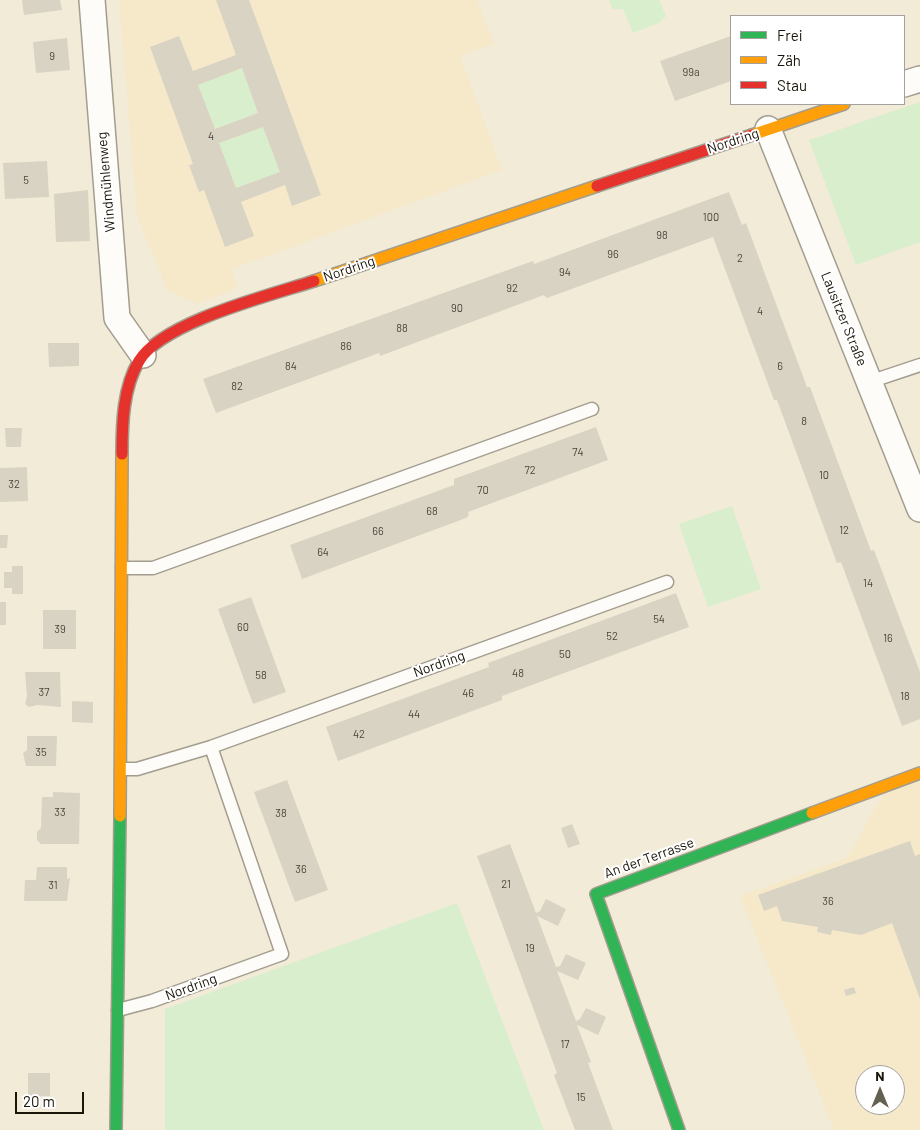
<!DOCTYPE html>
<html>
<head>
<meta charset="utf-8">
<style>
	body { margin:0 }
	#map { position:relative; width:920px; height:1130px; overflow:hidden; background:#f2ebd8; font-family:Barlow,sans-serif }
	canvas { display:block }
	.legend { position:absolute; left:730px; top:15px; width:175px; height:90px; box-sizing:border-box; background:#fff; border:1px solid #a3a19d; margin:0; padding:6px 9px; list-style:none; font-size:15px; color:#191509 }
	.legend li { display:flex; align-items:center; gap:10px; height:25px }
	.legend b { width:25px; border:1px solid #a3a19d }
	.north { position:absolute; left:855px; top:1065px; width:50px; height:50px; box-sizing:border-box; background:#fff; border:1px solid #a3a19d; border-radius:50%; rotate:0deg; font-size:14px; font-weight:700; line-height:20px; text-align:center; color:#191509 }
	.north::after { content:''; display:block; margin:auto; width:18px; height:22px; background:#656051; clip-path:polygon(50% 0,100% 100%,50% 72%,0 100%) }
	.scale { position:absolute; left:15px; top:1092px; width:69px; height:22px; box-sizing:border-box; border:2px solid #191509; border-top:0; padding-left:6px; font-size:15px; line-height:18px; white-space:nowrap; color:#191509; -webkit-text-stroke:4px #fff; paint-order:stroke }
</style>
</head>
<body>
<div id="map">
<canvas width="920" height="1130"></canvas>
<ul class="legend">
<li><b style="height:6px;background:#30b455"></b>Frei</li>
<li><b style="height:6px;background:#ff9f0a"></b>Zäh</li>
<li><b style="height:6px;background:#e5322d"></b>Stau</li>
</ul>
<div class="north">N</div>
<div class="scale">20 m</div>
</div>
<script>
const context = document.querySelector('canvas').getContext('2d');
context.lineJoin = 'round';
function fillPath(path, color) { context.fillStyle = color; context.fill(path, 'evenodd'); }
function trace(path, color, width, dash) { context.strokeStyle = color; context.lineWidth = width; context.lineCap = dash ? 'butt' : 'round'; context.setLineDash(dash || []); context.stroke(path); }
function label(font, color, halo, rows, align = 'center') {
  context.font = font + ' Barlow,sans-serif'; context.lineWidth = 4; context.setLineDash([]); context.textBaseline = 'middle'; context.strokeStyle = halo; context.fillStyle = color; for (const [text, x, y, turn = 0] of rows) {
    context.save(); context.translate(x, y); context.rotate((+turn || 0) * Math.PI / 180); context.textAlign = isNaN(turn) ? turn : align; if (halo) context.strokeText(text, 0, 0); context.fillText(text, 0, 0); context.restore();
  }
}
fillPath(new Path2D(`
	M 119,0 L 477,0 L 494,44 L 460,55 L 502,170 L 232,269 L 238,288 L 198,304 L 168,291 L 137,217 Z
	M 920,778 L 920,1130 L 834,1130 L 740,896 L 847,858 L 885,791 ZM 865,1075 L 895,1075 L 895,1105 L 865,1105 Z`), '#f5e9ca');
fillPath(new Path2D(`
	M 609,0 L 659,0 L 666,16 L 659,23 L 633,33 L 623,9 L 612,9 Z
	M 242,68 L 258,113 L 215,129 L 198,85 Z
	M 920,102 L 920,242 L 856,265 L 809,140 Z
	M 263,127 L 280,172 L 236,188 L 219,143 Z
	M 732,506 L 761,589 L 708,607 L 679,524 Z
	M 457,903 L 544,1130 L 165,1130 L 165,1009 Z`), '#d9eecc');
fillPath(new Path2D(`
	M 22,0 L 60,0 L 62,10 L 24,15 Z
	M 216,0 L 249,0 L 321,195 L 292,206 L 285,185 L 241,202 L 254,236 L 225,247 L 204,190 L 199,192 L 189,165 L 193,164 L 150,47 L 179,36 L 193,71 L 236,55 ZM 242,68 L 258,113 L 215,129 L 198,85 ZM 263,127 L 280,172 L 236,188 L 219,143 Z
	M 731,36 L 731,81 L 675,101 L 660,61 Z
	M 67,38 L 70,70 L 36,73 L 33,42 Z
	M 47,161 L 49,197 L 5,199 L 3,163 Z
	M 88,190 L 90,241 L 56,242 L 54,194 Z
	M 729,192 L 742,225 L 746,223 L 807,387 L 810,387 L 871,551 L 874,550 L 920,672 L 920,719 L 902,726 L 841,562 L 837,563 L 777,400 L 774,400 L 713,237 L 547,298 L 544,295 L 380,356 L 379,353 L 216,413 L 203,379 L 533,261 L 534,264 Z
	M 48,343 L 79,343 L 79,366 L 49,367 Z
	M 596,427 L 608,460 L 468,512 L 469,515 L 466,518 L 302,579 L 290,545 L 454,485 L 454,479 Z
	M 5,428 L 22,428 L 21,447 L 6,447 Z
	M 27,467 L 28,501 L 0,502 L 0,468 Z
	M 0,535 L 8,535 L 7,548 L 0,548 Z
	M 12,566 L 23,566 L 23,594 L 12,594 L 12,588 L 4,588 L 4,572 L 12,572 Z
	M 676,593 L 689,627 L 502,696 L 502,700 L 338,761 L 326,727 L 489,667 L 488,663 Z
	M 251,597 L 286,692 L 253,704 L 218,609 Z
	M 0,602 L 6,602 L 6,625 L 0,625 Z
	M 43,610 L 76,610 L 76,649 L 43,649 Z
	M 25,672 L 60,672 L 61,707 L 37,705 L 29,707 L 25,704 L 27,696 Z
	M 72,701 L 93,702 L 93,723 L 72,722 Z
	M 27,736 L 57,736 L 56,766 L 26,766 L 23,753 L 27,750 Z
	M 287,780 L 328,890 L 295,902 L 254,792 Z
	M 53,792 L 80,793 L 79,844 L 41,844 L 37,840 L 37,832 L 41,828 L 42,797 L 53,797 Z
	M 572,824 L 580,844 L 568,848 L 561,828 Z
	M 910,841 L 915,856 L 920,854 L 920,999 L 892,923 L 861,935 L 832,930 L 831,935 L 817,932 L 818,927 L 782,921 L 777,906 L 764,911 L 758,895 Z
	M 510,844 L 536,913 L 540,911 L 546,899 L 566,909 L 558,926 L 537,916 L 556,967 L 560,966 L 566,954 L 586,963 L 578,980 L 557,971 L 576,1021 L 580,1019 L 586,1008 L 606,1017 L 598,1035 L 577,1025 L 591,1062 L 588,1063 L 613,1130 L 575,1130 L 554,1075 L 557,1073 L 477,856 Z
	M 37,867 L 67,867 L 67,879 L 70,878 L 67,901 L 24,901 L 25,880 L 36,880 Z
	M 854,987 L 856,993 L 846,996 L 844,990 Z
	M 28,1073 L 50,1073 L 50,1096 L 28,1097 Z`), '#d9d3c4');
const lane = new Path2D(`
	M 869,382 L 920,365
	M 122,568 L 153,568 L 592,409
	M 121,769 L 137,769 L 211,747 L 667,582
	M 118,1010 L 152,1001 L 282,954 L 211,747`);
const street = new Path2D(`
	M 92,0 L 117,318 L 143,355
	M 904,84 L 920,79
	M 768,129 L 920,509`);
const fast = new Path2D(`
	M 116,1130 L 120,816
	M 679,1130 L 596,894 L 812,813`);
const slow = new Path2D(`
	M 752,135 L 844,104
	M 314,281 L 597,186
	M 812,813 L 920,773
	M 120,816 L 122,454`);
const jam = new Path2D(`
	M 597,186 L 752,135
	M 122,454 C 122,424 123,387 139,361 C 162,322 271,295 314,281`);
trace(lane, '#a39d8f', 15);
trace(street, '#a39d8f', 28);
trace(fast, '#a39d8f', 14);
trace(slow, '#a39d8f', 14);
trace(jam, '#a39d8f', 14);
trace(lane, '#fdfcf9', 12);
trace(street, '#fdfcf9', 25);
trace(fast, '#30b455', 11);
trace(slow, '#ff9f0a', 11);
trace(jam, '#e5322d', 11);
label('11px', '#4b463a', null, [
	["9",52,56],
	["99a",691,72],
	["4",211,136],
	["5",26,180],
	["100",711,217],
	["98",662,235],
	["96",613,254],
	["2",740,258],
	["94",565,272],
	["92",512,288],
	["90",457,308],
	["4",760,311],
	["88",402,328],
	["86",346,346],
	["84",291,366],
	["6",780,366],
	["82",237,386],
	["8",804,421],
	["74",578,452],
	["72",530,470],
	["10",824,475],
	["32",14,484],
	["70",483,490],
	["68",432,511],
	["12",844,530],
	["66",378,531],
	["64",323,552],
	["14",868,583],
	["54",659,619],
	["60",243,627],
	["39",60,629],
	["52",612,636],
	["16",888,638],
	["50",565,654],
	["48",518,673],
	["58",261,675],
	["37",44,692],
	["46",468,693],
	["18",905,696],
	["44",414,714],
	["42",359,734],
	["35",41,752],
	["33",60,812],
	["38",281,813],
	["36",301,869],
	["21",506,884],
	["31",53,885],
	["36",828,901],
	["19",530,948],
	["17",565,1044],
	["15",581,1097]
]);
label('14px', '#191509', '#fff', [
	["Nordring",733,141,-18],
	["Windmühlenweg",106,182,-95],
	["Nordring",349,269,-19],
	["Lausitzer Straße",844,319,68],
	["Nordring",439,664,-20],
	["An der Terrasse",649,858,-20],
	["Nordring",191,987,-20]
]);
</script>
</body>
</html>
